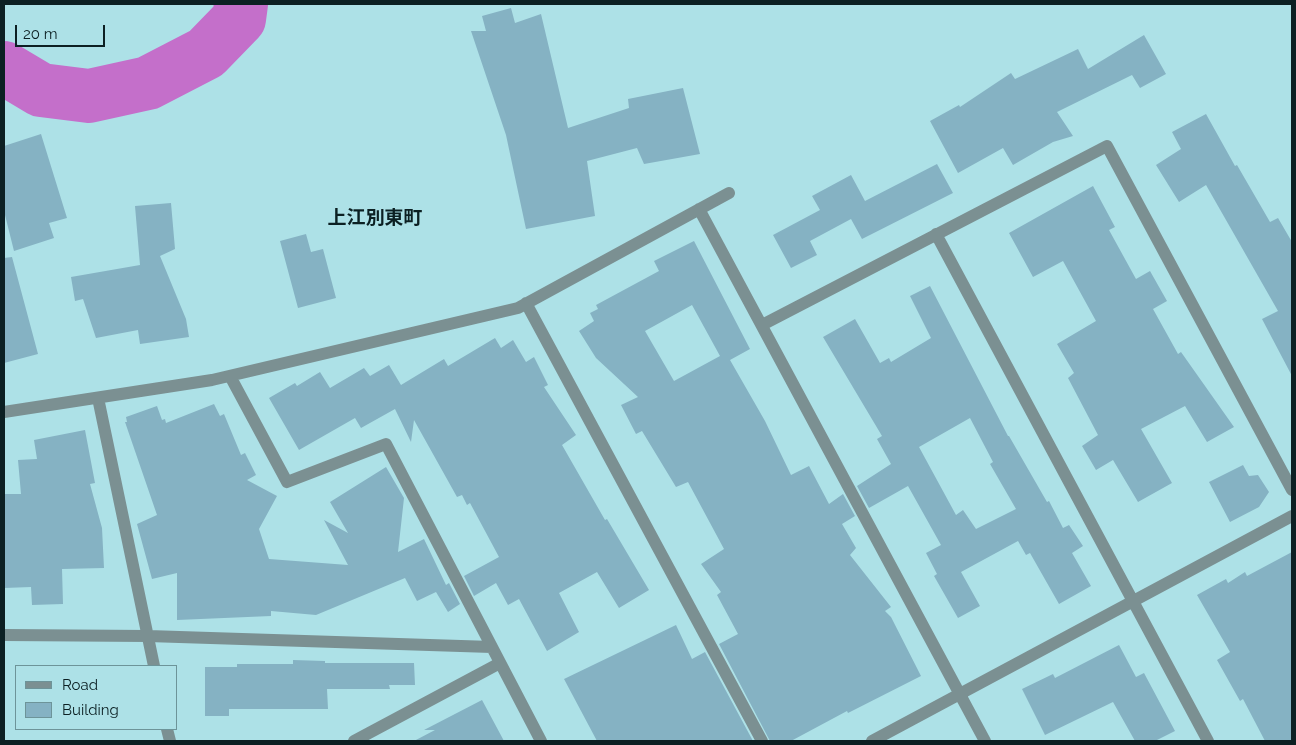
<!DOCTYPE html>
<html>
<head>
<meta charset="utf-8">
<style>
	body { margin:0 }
	#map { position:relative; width:1296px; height:745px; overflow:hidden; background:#ade1e7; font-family:Raleway,sans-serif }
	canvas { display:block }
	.frame { position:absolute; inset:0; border:5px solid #0c2023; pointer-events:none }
	.legend { position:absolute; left:15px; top:665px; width:162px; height:65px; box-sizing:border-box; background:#ade1e7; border:1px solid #6d9499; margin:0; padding:6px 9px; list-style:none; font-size:15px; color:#0c2023 }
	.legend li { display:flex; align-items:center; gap:10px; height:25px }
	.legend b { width:25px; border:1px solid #6d9499 }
	.scale { position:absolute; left:15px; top:25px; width:90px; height:22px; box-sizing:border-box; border:2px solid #0c2023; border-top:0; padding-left:6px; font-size:15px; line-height:18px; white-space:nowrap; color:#0c2023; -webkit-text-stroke:4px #ade1e7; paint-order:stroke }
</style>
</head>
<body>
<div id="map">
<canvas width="1296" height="745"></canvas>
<div class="frame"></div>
<ul class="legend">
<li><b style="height:6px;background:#7b9092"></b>Road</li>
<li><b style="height:14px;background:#85b2c3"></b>Building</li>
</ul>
<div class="scale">20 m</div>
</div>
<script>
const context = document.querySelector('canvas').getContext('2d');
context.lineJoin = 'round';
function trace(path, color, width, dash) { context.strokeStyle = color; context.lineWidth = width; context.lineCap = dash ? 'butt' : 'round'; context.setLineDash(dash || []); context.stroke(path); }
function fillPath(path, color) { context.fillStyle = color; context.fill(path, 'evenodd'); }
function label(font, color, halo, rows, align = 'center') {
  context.font = font + ' Raleway,"Noto Sans JP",sans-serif'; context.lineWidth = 4; context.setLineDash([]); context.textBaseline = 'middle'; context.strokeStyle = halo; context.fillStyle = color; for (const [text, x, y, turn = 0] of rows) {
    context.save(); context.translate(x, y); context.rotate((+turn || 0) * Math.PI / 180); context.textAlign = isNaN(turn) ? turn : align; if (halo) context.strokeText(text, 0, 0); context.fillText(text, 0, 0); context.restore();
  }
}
trace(new Path2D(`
	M 4,68 L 41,90 L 89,96 L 148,83 L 206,53 L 239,19 L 241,4`), '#c46fca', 54);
fillPath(new Path2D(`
	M 511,8 L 515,23 L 541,14 L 568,128 L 629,108 L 628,99 L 683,88 L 700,154 L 644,164 L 637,148 L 587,161 L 595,216 L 526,229 L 506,135 L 471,31 L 486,31 L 482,16 Z
	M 1144,35 L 1166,74 L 1140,88 L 1132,75 L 1057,112 L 1073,136 L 1053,142 L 1013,165 L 1003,148 L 958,173 L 930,121 L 959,105 L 960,107 L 1011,73 L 1015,79 L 1078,49 L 1088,69 Z
	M 1206,114 L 1235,166 L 1237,165 L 1270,222 L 1278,218 L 1292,242 L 1292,376 L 1262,319 L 1278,311 L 1206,185 L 1179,202 L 1156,165 L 1181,149 L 1172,132 Z
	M 41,134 L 67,218 L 49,223 L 54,238 L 14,251 L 4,211 L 4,146 Z
	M 937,164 L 953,193 L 862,239 L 851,219 L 810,241 L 817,255 L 791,268 L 773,235 L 820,210 L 812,196 L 851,175 L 865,201 Z
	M 1093,186 L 1115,227 L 1109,230 L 1136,279 L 1150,271 L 1167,301 L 1153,309 L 1178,354 L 1181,352 L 1234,427 L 1207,442 L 1185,406 L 1141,429 L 1172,483 L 1138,502 L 1113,460 L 1096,470 L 1082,446 L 1098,435 L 1068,378 L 1074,373 L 1057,344 L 1096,321 L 1063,261 L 1033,277 L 1009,233 Z
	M 171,203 L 175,249 L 160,256 L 186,319 L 189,337 L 140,344 L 138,330 L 96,338 L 83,299 L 75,301 L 71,277 L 140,265 L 135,206 Z
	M 306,234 L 311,252 L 323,249 L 336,298 L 298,308 L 280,241 Z
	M 694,241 L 750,349 L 730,360 L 765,421 L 791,475 L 809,466 L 829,504 L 843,494 L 855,516 L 842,524 L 856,548 L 850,555 L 891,607 L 885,611 L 891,617 L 921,676 L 848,713 L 847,711 L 791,741 L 770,741 L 719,644 L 738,634 L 717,595 L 721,592 L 701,564 L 724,549 L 688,482 L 676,487 L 642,431 L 636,434 L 621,405 L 638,397 L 596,358 L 579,331 L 594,321 L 590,313 L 598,309 L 596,305 L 659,271 L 654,261 ZM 692,305 L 720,356 L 674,381 L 645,331 Z
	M 12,257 L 38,354 L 4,363 L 4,258 Z
	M 930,286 L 1008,436 L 1009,436 L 1047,502 L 1049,501 L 1063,528 L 1069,525 L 1083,546 L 1072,553 L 1091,586 L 1059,604 L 1030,553 L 1026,555 L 1018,541 L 961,572 L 980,606 L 958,618 L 934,576 L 937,574 L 926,553 L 941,545 L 908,486 L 869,508 L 857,486 L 891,464 L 877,439 L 882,436 L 823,337 L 855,319 L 880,363 L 889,358 L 891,362 L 931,338 L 910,296 ZM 970,418 L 993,462 L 990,464 L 1016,509 L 976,529 L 963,510 L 956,515 L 919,447 Z
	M 495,338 L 501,348 L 513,340 L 526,362 L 534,357 L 548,385 L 544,387 L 576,435 L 562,445 L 605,520 L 607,519 L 649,590 L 619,608 L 597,572 L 559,593 L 579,632 L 547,651 L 519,599 L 508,605 L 496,583 L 474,596 L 464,576 L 499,557 L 470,503 L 467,505 L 462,495 L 457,497 L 414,420 L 411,442 L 395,409 L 361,428 L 355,418 L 299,450 L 269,398 L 295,383 L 297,386 L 320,372 L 330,388 L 364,368 L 370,376 L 389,365 L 401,385 L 444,359 L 448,366 Z
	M 214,404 L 220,416 L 224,414 L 241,455 L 245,453 L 256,475 L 247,480 L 277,496 L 259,529 L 269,559 L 348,565 L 324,520 L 348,533 L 330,502 L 386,467 L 404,498 L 398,552 L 424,539 L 446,585 L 449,583 L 460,604 L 448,612 L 436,592 L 417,601 L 405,578 L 316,615 L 271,611 L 271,616 L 177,620 L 177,573 L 152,579 L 137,524 L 157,515 L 125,422 L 127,422 L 126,417 L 157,406 L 162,420 L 165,419 L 166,423 Z
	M 85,430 L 95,483 L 90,484 L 102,528 L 104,568 L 62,569 L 63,604 L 32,605 L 31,587 L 4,588 L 4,494 L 21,494 L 18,460 L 37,459 L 34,440 Z
	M 1243,465 L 1249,476 L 1258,475 L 1269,492 L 1259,507 L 1230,522 L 1209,482 Z
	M 1292,552 L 1292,741 L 1265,741 L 1243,699 L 1240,701 L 1217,660 L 1230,652 L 1197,595 L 1226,579 L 1228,583 L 1245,572 L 1247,576 Z
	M 676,625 L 692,659 L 705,652 L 753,741 L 597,741 L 564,679 Z
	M 1119,645 L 1136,677 L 1144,673 L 1175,731 L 1155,741 L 1135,741 L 1113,702 L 1045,735 L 1022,689 L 1053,674 L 1055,678 Z
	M 293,660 L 325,661 L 325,663 L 414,663 L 415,685 L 389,685 L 390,689 L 327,689 L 328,709 L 229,709 L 229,716 L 205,716 L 205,667 L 237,667 L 237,664 L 293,664 Z
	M 482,700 L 504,741 L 414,741 L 435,730 L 424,730 Z`), '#85b2c3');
trace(new Path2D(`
	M 699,209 L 985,741
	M 936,234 L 1208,741
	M 526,303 L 762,741
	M 762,325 L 1107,146 L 1292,490
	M 230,376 L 287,482 L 386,444 L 541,741
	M 98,398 L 154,666
	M 4,412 L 212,380 L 518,308 L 729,193
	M 4,635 L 148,636 L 492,647
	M 167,729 L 170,741
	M 354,741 L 500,663
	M 872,741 L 1292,516`), '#7b9092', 12);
label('bold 19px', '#0c2023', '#ade1e7', [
	["上江別東町",375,218]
]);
</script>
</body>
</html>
